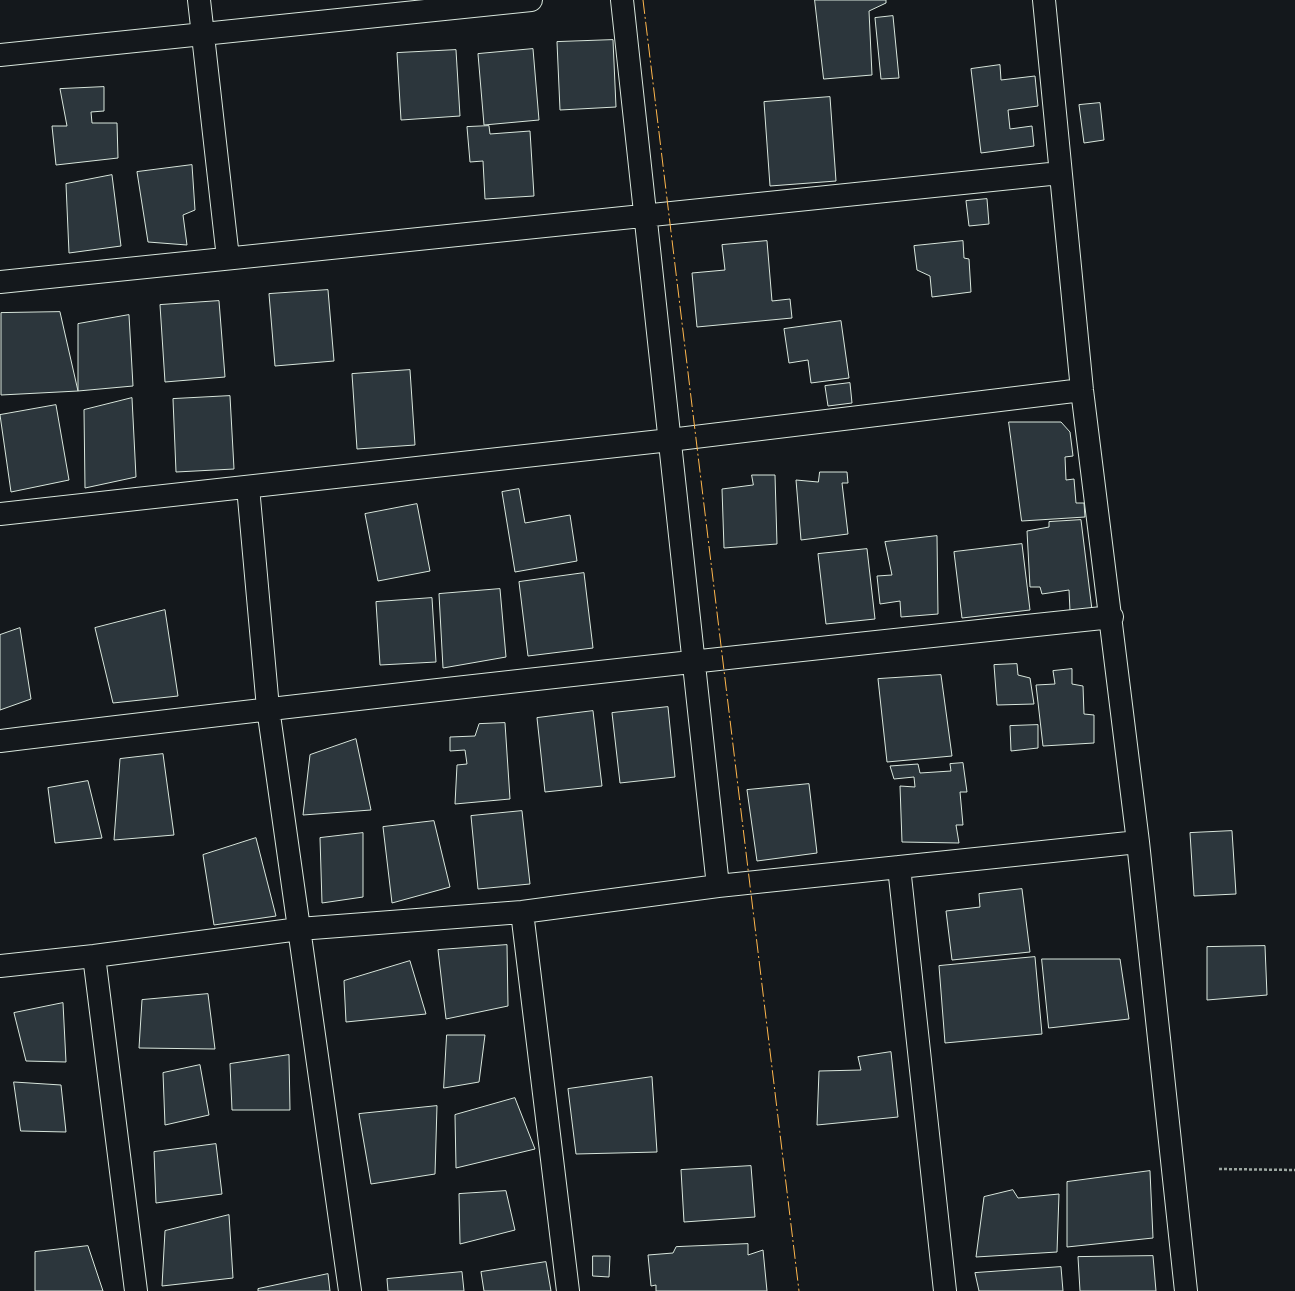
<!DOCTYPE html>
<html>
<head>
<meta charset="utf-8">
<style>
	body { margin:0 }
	canvas { display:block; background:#14181c }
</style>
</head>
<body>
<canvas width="1295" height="1291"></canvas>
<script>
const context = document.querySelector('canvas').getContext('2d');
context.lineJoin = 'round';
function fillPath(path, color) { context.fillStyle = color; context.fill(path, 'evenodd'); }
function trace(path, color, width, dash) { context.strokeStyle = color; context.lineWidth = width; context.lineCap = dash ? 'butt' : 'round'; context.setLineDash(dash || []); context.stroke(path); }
const building = new Path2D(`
	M 815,0 L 886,0 L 886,3 L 869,11 L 872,75 L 824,79 Z
	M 893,16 L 899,78 L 881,79 L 875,18 Z
	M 613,40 L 616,107 L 560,110 L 557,42 Z
	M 533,49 L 539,120 L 484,125 L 478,54 Z
	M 456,50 L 460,116 L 401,120 L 397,53 Z
	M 1000,65 L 1001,80 L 1035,76 L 1038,106 L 1008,110 L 1010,129 L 1032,126 L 1034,146 L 981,153 L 971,69 Z
	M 104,87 L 104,111 L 91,112 L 92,123 L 117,123 L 118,158 L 56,165 L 52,126 L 67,126 L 60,89 Z
	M 830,97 L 836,181 L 770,186 L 764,102 Z
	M 1100,103 L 1104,140 L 1084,143 L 1079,105 Z
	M 489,126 L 490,134 L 530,131 L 534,196 L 485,199 L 483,161 L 470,162 L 467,127 Z
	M 192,165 L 195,210 L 183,215 L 187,245 L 148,242 L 137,172 Z
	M 112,175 L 121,246 L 69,253 L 66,184 Z
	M 987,199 L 989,224 L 969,226 L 966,201 Z
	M 767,241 L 772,301 L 790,299 L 792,318 L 697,327 L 692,273 L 725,270 L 722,245 Z
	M 963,241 L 964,258 L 969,259 L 971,292 L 932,297 L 930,276 L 917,270 L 914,246 Z
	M 328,290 L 334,361 L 275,366 L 269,294 Z
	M 219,301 L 225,377 L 165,382 L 160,305 Z
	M 60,312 L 78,391 L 1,395 L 1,313 Z
	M 129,315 L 133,386 L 78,391 L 78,324 Z
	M 841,321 L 849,378 L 811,383 L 808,360 L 789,363 L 784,329 Z
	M 410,370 L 415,445 L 357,449 L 352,374 Z
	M 850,383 L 852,403 L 828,406 L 825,386 Z
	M 230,396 L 234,469 L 176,472 L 173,399 Z
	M 132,398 L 136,477 L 85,488 L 84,410 Z
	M 56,405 L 69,480 L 11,492 L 0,415 Z
	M 1009,422 L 1061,422 L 1070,432 L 1073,456 L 1065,457 L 1066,480 L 1074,479 L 1076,503 L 1084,503 L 1085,517 L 1022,521 Z
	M 820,472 L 847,472 L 848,483 L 842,483 L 848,534 L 801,540 L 796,480 L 818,482 Z
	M 752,475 L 775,475 L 777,544 L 724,548 L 722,489 L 753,485 Z
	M 519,489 L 525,523 L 570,515 L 577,561 L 515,572 L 502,492 Z
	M 417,504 L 430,571 L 378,581 L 365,514 Z
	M 1081,520 L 1092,610 L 1070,611 L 1069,590 L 1042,594 L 1040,587 L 1030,587 L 1027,531 L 1049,527 L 1049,522 Z
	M 937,536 L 938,614 L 901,617 L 900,601 L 880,604 L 877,576 L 892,575 L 885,542 Z
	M 1022,544 L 1030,610 L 962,618 L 954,552 Z
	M 867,549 L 875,619 L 826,624 L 818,554 Z
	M 584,573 L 593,648 L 528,656 L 519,582 Z
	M 500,589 L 506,657 L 443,668 L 439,594 Z
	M 432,598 L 436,662 L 380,665 L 376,602 Z
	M 165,610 L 178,696 L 113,703 L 95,628 Z
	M 20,628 L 31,699 L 0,710 L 0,635 Z
	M 1017,664 L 1018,675 L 1030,678 L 1034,704 L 997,705 L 994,665 Z
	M 1072,669 L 1072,684 L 1083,686 L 1084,714 L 1094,715 L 1094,743 L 1043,746 L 1036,685 L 1055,684 L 1053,671 Z
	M 941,675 L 952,756 L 887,762 L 878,679 Z
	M 668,707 L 675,777 L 620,783 L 612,713 Z
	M 593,711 L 602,786 L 545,792 L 537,718 Z
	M 505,723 L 510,799 L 455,804 L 457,765 L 467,764 L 465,750 L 450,751 L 450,737 L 475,736 L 479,724 Z
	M 1038,725 L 1038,748 L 1011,751 L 1010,726 Z
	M 356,739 L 371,810 L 303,815 L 310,755 Z
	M 163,754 L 174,835 L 114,840 L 120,759 Z
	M 963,763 L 967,792 L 960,792 L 963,825 L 956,825 L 959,843 L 902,842 L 900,786 L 915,787 L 914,777 L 894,779 L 890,766 L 918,764 L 920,773 L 951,771 L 950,764 Z
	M 88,781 L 102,838 L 55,843 L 48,788 Z
	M 809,784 L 817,853 L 757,861 L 747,790 Z
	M 522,811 L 530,884 L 478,889 L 471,816 Z
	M 434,821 L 450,887 L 392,903 L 383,827 Z
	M 1232,831 L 1236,894 L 1194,896 L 1190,833 Z
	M 363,833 L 363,897 L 322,903 L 320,838 Z
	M 256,838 L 276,916 L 214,925 L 203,855 Z
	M 1022,889 L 1030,952 L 952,960 L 946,911 L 980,907 L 979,894 Z
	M 507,945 L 508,1006 L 446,1019 L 438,950 Z
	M 1265,946 L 1267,995 L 1207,1000 L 1207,947 Z
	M 1035,957 L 1042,1034 L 945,1043 L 939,966 Z
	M 1042,959 L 1120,959 L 1129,1019 L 1049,1028 Z
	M 410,961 L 426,1014 L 346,1022 L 344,981 Z
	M 208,994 L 215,1049 L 139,1048 L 142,1000 Z
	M 63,1003 L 66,1062 L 26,1061 L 14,1013 Z
	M 447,1035 L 485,1035 L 479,1082 L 444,1088 Z
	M 891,1052 L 898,1117 L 817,1125 L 819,1071 L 861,1070 L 858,1057 Z
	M 289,1055 L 290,1110 L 232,1110 L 230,1064 Z
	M 200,1065 L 209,1115 L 165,1125 L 163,1073 Z
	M 652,1077 L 657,1152 L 576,1154 L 568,1089 Z
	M 14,1082 L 61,1085 L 66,1132 L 21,1131 Z
	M 515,1098 L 535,1149 L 456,1168 L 455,1115 Z
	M 437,1106 L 435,1174 L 371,1184 L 359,1114 Z
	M 216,1144 L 222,1194 L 156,1203 L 154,1152 Z
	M 751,1166 L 755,1217 L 684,1222 L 681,1170 Z
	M 1150,1171 L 1153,1238 L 1067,1247 L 1067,1182 Z
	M 1013,1190 L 1018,1198 L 1059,1194 L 1057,1252 L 976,1257 L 984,1197 Z
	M 506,1191 L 515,1230 L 460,1244 L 459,1194 Z
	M 229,1215 L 233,1278 L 162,1286 L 165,1231 Z
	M 748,1244 L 748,1255 L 763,1250 L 767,1291 L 656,1291 L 656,1285 L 651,1286 L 648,1255 L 673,1253 L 676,1247 Z
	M 88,1246 L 103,1291 L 35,1291 L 35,1252 Z
	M 593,1256 L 610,1256 L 609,1277 L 593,1276 Z
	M 1153,1256 L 1156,1291 L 1080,1291 L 1078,1257 Z
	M 546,1262 L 551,1291 L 484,1291 L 481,1272 Z
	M 1061,1267 L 1063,1291 L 979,1291 L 975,1273 Z
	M 462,1272 L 464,1291 L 388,1291 L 387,1279 Z
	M 328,1274 L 330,1291 L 258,1291 L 258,1289 Z`);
fillPath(building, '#2c363c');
trace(building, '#d8e6dc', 1);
const minor = new Path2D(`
	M 199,0 L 228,258
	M 622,0 L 718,886
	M 1044,0 L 1082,390 L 1138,842 L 1186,1291
	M 0,55 L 531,0
	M 0,282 L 1060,173
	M 248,487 L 268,708 L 350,1291
	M 0,514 L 670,440 L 1082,390
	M 0,741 C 370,696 741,656 1112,617
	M 899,867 L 945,1291
	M 522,912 L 568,1291
	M 94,956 L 136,1291
	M 0,966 L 94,956 L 299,929 L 522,912 L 718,886 L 1138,842`);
trace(minor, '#d8e6dc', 24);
trace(new Path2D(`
	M 1219,1169 L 1295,1170`), '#9da8a2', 2.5, [3, 2]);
trace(minor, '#14181c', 22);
trace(new Path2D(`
	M 643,0 L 799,1291`), '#ffb74d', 1, [14, 3, 2, 3]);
</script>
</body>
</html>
